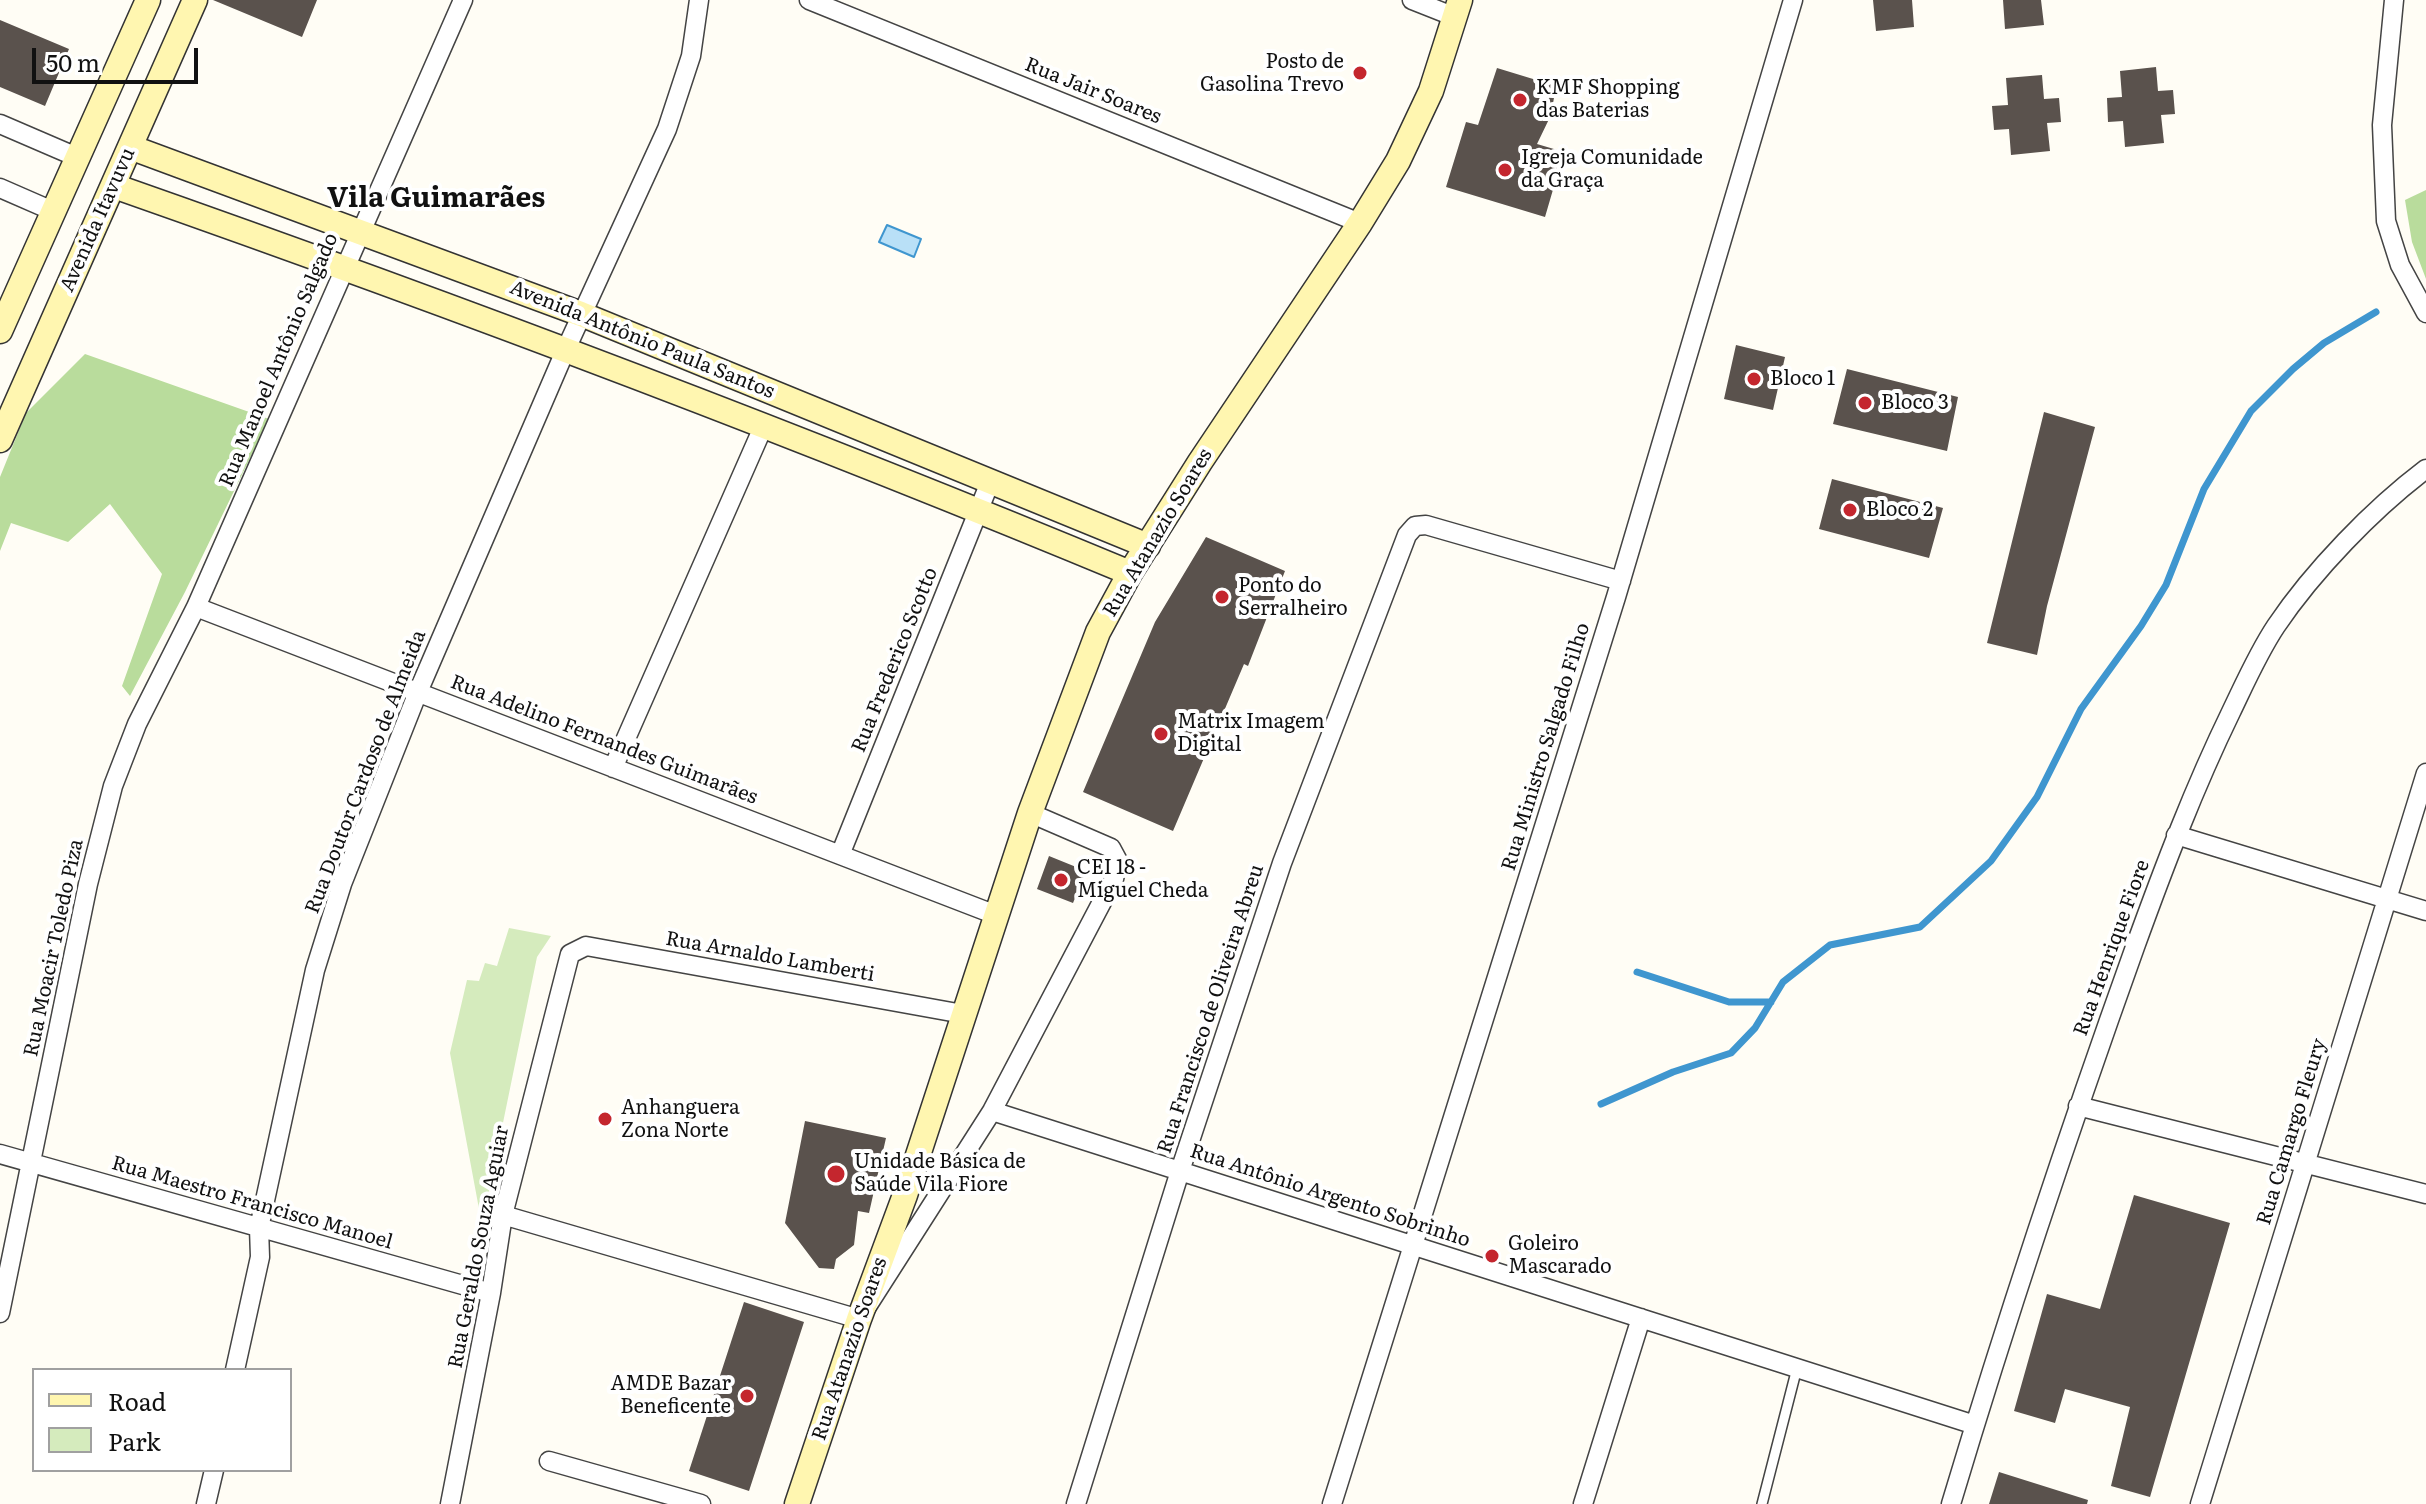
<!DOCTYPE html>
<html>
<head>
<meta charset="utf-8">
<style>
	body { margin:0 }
	#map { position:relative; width:2426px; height:1504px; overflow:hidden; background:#fffdf5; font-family:Literata,serif }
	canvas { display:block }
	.legend { position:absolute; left:32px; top:1368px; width:260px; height:104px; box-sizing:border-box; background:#fff; border:2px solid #a0a0a0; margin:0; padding:10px 14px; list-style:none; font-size:24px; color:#111 }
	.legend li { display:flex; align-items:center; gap:16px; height:40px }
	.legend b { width:40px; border:2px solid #a0a0a0 }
	.scale { position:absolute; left:32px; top:48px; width:166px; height:36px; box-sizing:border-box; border:4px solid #111; border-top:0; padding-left:10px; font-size:24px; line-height:28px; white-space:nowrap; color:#111; -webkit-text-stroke:6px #fff; paint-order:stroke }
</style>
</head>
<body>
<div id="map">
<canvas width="2426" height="1504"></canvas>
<ul class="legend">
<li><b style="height:10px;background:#fff6b0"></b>Road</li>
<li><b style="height:22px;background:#d5ebbd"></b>Park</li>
</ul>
<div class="scale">50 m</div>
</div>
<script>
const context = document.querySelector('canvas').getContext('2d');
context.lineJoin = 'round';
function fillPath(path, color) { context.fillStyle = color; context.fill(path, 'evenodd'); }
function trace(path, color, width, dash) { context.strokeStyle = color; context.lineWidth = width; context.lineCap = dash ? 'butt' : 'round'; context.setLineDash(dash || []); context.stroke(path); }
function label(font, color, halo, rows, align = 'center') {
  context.font = font + ' Literata,serif'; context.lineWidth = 8; context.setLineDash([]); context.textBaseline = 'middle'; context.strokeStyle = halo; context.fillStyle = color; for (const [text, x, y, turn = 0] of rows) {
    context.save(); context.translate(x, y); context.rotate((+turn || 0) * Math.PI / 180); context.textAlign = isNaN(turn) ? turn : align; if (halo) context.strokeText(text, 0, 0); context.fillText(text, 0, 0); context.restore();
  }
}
fillPath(new Path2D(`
	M 509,928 L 551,936 L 537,957 L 482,1225 L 450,1053 L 467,980 L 479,981 L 485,963 L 497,966 Z`), '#d5ebbd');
fillPath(new Path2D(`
	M 2426,190 L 2426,279 L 2412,242 L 2405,200 Z
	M 85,354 L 269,419 L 185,592 L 130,696 L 122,686 L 162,574 L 110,504 L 68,542 L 11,523 L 0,551 L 0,477 L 26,413 Z`), '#b9dc9c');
const water = new Path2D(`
	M 887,225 L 921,239 L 914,257 L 879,242 Z`);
fillPath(water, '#b9e0f7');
trace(water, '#3f96cf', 2);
trace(new Path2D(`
	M 1637,972 L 1729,1002 L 1771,1002
	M 1601,1104 L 1673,1072 L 1731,1053 L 1755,1028 L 1783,982 L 1830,945 L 1920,927 L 1991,861 L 2037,797 L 2081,709 L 2141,626 L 2166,585 L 2204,489 L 2251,411 L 2293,369 L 2324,343 L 2376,312`), '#3f96cf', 7);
fillPath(new Path2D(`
	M 213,0 L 317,0 L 302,37 Z
	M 1873,0 L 1912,0 L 1914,27 L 1876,31 Z
	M 2003,0 L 2041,0 L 2044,25 L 2005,29 Z
	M 0,20 L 69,49 L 45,106 L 0,87 Z
	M 2156,67 L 2158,91 L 2173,90 L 2175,114 L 2161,115 L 2164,143 L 2125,147 L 2123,121 L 2108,122 L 2107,98 L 2122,97 L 2120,71 Z
	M 1497,68 L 1556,86 L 1551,115 L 1537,144 L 1564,152 L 1545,217 L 1446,187 L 1466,122 L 1478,125 Z
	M 2042,75 L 2044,99 L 2059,98 L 2061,122 L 2047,123 L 2050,151 L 2011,155 L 2009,129 L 1994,130 L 1992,106 L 2008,105 L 2006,78 Z
	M 1736,345 L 1785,357 L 1773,410 L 1724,399 Z
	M 1847,369 L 1958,397 L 1947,451 L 1833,424 Z
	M 2044,412 L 2095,427 L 2047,606 L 2037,655 L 1987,643 Z
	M 1832,479 L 1943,508 L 1929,558 L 1819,529 Z
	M 1206,537 L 1285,571 L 1248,666 L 1244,664 L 1173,831 L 1083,792 L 1155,622 Z
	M 1049,856 L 1086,871 L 1073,903 L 1037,889 Z
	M 805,1121 L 886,1138 L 869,1213 L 858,1211 L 854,1245 L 836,1259 L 834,1269 L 819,1268 L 785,1223 Z
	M 2134,1195 L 2230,1223 L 2150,1497 L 2111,1486 L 2130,1407 L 2065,1389 L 2055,1423 L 2014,1411 L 2047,1294 L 2100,1309 Z
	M 744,1302 L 804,1322 L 749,1491 L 689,1471 Z
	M 1999,1472 L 2088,1500 L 2087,1504 L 1989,1504 Z`), '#5a524d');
const lane = new Path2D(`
	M 1762,1504 L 1797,1368`);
const street = new Path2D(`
	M 809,0 L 1360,223
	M 1412,0 L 1455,17
	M 2394,0 L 2382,125 L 2386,221 L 2400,265 L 2426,313
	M 0,124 L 79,158
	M 0,188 L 55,212
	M 196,607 L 996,915
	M 613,768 L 764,425
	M 2176,835 L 2426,911
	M 840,855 L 990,482
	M 2078,1106 L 2426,1194
	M 992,1111 L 1975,1425
	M 0,1154 L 491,1293
	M 503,1215 L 859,1319 L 992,1111 L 1114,879 L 1118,861 L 1111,848 L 1030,813
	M 0,1313 L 88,884 L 113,786 L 137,724 L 196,607 L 463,0
	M 235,1370 L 260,1257 L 259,1228 L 315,970 L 342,884 L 418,692 L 566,349 L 667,129 L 691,56 L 699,0
	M 549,1461 L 701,1504
	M 206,1504 L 214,1470
	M 450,1504 L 491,1293 L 503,1215 L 570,954 L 586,946 L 963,1014
	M 1076,1504 L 1180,1171 L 1282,863 L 1407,535 L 1415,526 L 1426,525 L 1621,581
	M 1332,1504 L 1616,597 L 1793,0
	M 1583,1504 L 1641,1318
	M 1951,1504 C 2007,1317 2069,1131 2135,947 C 2164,867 2194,788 2231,712 C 2245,683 2258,653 2276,626 C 2313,571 2373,509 2426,469
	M 2200,1504 L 2426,773`);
const secondary = new Path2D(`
	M 130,147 L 581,314 L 1148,546
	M 114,186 C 456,306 795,434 1130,573
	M 0,331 L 148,0
	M 0,440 L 195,0
	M 797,1504 L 859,1319 L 905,1195 L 1030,813 L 1098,632 L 1130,573 L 1200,462 L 1360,223 L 1398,161 L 1431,91 L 1460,0`);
trace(lane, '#444', 12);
trace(street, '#444', 21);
trace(secondary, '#333', 27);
trace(lane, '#fff', 9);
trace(street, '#fff', 18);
trace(secondary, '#fff6b0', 24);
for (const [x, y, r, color] of [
	[1360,73,8,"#c4262e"],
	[1520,100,8,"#c4262e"],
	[1505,170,8,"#c4262e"],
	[1754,379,8,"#c4262e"],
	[1865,403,8,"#c4262e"],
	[1850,510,8,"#c4262e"],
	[1222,597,8,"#c4262e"],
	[1161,734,8,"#c4262e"],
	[1061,880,8,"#c4262e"],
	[605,1119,8,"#c4262e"],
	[836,1174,10,"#c4262e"],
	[1492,1256,8,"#c4262e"],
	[747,1396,8,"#c4262e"]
]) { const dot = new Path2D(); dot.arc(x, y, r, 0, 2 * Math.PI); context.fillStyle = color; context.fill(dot); trace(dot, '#fff', 3); }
label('20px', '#111', '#fff', [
	["Posto de",1344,62,"right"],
	["Gasolina Trevo",1344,85,"right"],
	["KMF Shopping",1536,88],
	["das Baterias",1536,111],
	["Igreja Comunidade",1521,158],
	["da Graça",1521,181],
	["Bloco 1",1770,379],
	["Bloco 3",1881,403],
	["Bloco 2",1866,510],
	["Ponto do",1238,586],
	["Serralheiro",1238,609],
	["Matrix Imagem",1177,722],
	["Digital",1177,745],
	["CEI 18 -",1077,868],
	["Miguel Cheda",1077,891],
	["Anhanguera",621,1108],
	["Zona Norte",621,1131],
	["Unidade Básica de",854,1162],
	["Saúde Vila Fiore",854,1185],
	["Goleiro",1508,1244],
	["Mascarado",1508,1267],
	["AMDE Bazar",731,1384,"right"],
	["Beneficente",731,1407,"right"]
], 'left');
label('20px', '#111', '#fff', [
	["Rua Jair Soares",1093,91,22],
	["Avenida Itavuvu",98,220,-66],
	["Avenida Antônio Paula Santos",642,340,22],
	["Rua Manoel Antônio Salgado",279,360,-67],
	["Rua Atanazio Soares",1158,533,-59],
	["Rua Frederico Scotto",895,660,-68],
	["Rua Adelino Fernandes Guimarães",604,740,21],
	["Rua Ministro Salgado Filho",1546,747,-73],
	["Rua Doutor Cardoso de Almeida",366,772,-69],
	["Rua Moacir Toledo Piza",54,948,-78],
	["Rua Henrique Fiore",2112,948,-70],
	["Rua Arnaldo Lamberti",770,957,10],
	["Rua Francisco de Oliveira Abreu",1211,1009,-72],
	["Rua Camargo Fleury",2292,1132,-73],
	["Rua Antônio Argento Sobrinho",1330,1196,18],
	["Rua Maestro Francisco Manoel",252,1203,16],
	["Rua Geraldo Souza Aguiar",479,1247,-79],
	["Rua Atanazio Soares",850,1349,-71]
]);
label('bold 28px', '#111', '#fff', [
	["Vila Guimarães",436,199]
]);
</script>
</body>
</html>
